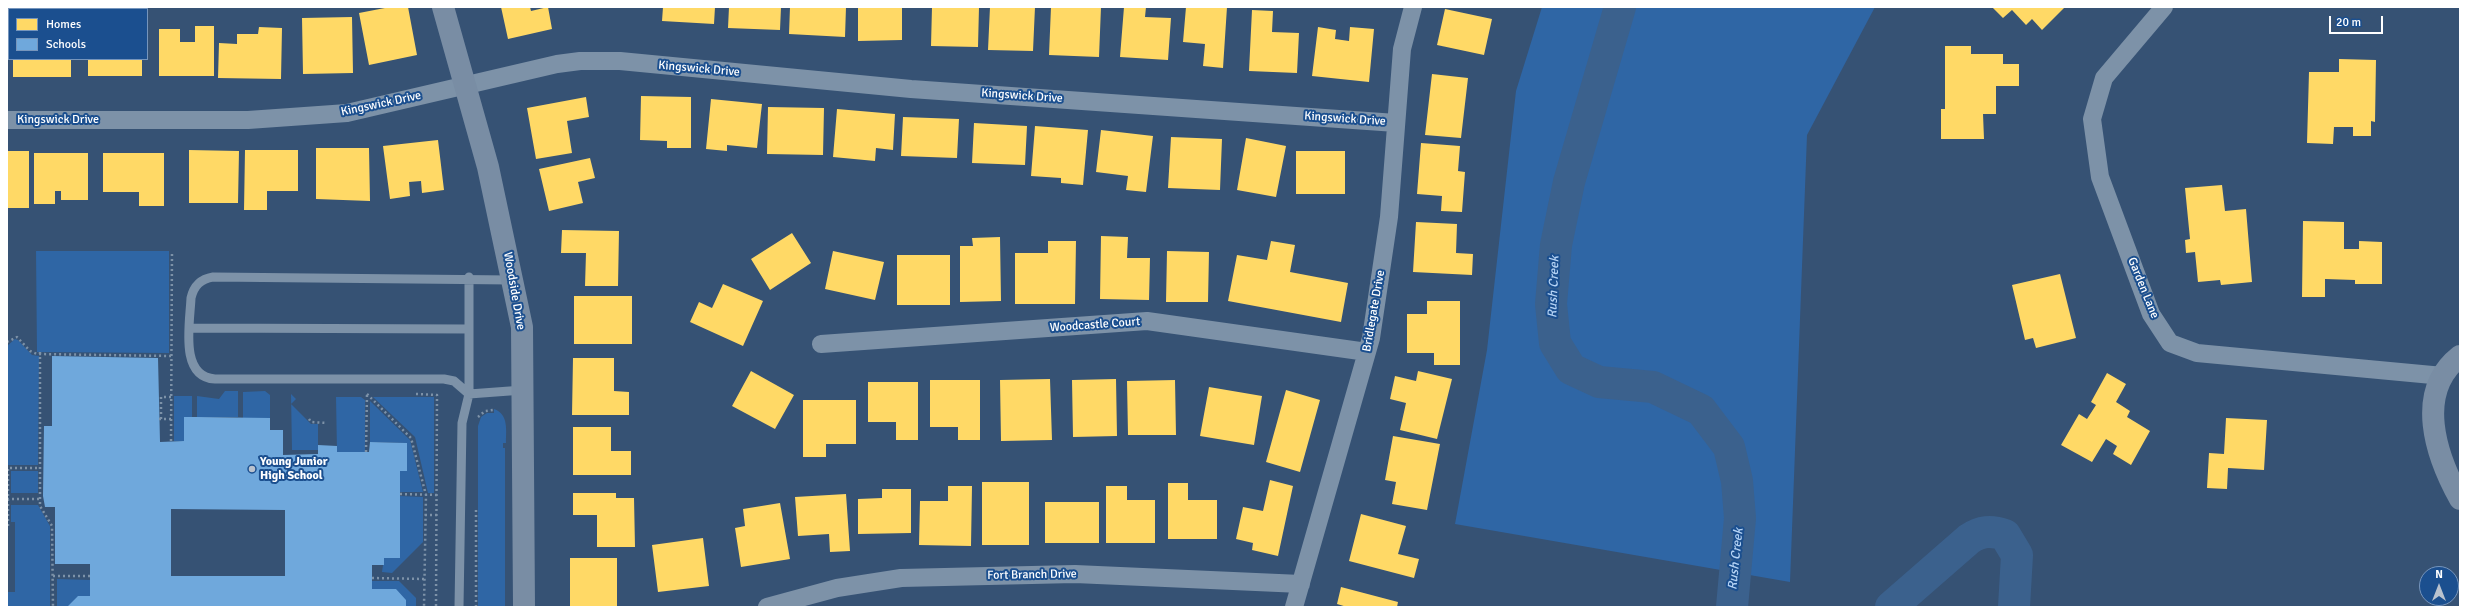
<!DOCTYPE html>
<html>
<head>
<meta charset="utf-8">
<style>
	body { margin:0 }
	#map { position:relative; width:2467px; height:614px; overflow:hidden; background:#365274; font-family:Signika,sans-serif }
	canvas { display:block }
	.frame { position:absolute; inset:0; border:8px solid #fff; pointer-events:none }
	.legend { position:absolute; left:8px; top:8px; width:140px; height:52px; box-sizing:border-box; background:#1b4f8f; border:1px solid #7695bc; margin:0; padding:5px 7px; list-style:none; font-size:12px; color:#fff }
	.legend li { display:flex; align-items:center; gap:8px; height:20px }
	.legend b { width:20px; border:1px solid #7695bc }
	.north { position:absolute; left:2419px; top:566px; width:40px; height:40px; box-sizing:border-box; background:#1b4f8f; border:1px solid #7695bc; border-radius:50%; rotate:0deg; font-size:11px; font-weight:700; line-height:16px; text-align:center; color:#fff }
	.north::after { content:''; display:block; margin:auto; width:14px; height:18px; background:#b9c2ce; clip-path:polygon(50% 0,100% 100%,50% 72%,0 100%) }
	.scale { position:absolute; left:2329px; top:16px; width:54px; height:18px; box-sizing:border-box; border:2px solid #fff; border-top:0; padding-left:5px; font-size:12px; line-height:14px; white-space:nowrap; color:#fff; -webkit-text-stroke:3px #1b4f8f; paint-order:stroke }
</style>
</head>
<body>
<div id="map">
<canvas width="2467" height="614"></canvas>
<div class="frame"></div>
<ul class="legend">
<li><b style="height:11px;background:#ffd966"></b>Homes</li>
<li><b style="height:11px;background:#6fa8dc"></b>Schools</li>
</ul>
<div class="north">N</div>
<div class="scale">20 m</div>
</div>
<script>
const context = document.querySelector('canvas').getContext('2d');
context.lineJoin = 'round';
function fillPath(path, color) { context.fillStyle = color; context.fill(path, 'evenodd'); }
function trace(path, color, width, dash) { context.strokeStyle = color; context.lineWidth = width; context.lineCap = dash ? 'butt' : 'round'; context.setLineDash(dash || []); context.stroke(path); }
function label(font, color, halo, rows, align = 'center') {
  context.font = font + ' Signika,sans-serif'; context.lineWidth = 4; context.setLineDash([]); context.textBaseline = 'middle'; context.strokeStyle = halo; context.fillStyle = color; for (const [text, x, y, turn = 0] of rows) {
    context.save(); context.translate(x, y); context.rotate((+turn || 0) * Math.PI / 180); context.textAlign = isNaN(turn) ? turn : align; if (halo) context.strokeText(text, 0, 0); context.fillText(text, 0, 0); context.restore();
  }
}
fillPath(new Path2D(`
	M 1542,7 L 1875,7 L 1807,135 L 1790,582 L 1455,524 L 1487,350 L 1516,91 Z
	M 36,251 L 169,251 L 169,353 L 37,352 Z
	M 15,339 L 18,340 L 32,355 L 39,356 L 38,465 L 7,465 L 7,346 Z
	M 225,391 L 238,391 L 238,417 L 197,417 L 197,396 L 219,399 Z
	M 265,391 L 270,395 L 270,418 L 243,418 L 243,392 Z
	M 291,394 L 296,399 L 291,404 L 311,424 L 318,424 L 318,450 L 292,450 Z
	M 174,396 L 192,396 L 192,417 L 184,417 L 184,441 L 174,441 Z
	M 336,397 L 361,397 L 365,400 L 365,452 L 337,452 Z
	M 373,397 L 434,397 L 434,493 L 428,493 L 415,437 Z
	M 370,401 L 410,440 L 423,492 L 400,492 L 400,471 L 407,471 L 407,443 L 370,442 Z
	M 494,409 C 509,414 506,431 506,443 L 503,443 L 503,448 L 505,448 L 505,607 L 478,607 L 478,426 L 481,417 L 487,413 L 494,413 Z
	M 11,471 L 38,471 L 38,493 L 11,493 Z
	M 400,496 L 423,497 L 423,542 L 392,573 L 382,572 L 384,558 L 400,557 Z
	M 11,505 L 38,505 L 50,526 L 50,607 L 7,607 L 7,592 L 15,592 L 15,522 L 11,522 Z
	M 57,579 L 90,580 L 90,596 L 67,607 L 57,607 Z
	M 372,581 L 399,581 L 416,598 L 416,607 L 406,607 L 372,589 Z`), '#2f66a5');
fillPath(new Path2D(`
	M 390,7 L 408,7 L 417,55 L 369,65 L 359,13 Z
	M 501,7 L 530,7 L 531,11 L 548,7 L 552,29 L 508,39 Z
	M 663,7 L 715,7 L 714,24 L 662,21 Z
	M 729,7 L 781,7 L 780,30 L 728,28 Z
	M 790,7 L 846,7 L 845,37 L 789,34 Z
	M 858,7 L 902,7 L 902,40 L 858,41 Z
	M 932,7 L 979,7 L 978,47 L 931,46 Z
	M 990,7 L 1035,7 L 1033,51 L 988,50 Z
	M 1051,7 L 1101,7 L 1099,57 L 1049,55 Z
	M 1124,7 L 1146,7 L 1145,17 L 1171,18 L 1168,60 L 1120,57 Z
	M 1186,7 L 1227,7 L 1223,68 L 1203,66 L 1205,44 L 1183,42 Z
	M 1992,7 L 2065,7 L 2042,30 L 2032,19 L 2026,25 L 2012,10 L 2003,18 Z
	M 1445,9 L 1492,19 L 1484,55 L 1437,45 Z
	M 1252,10 L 1273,11 L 1272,32 L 1299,33 L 1297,73 L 1249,71 Z
	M 352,17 L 353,73 L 303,74 L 302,18 Z
	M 195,26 L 214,26 L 214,76 L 159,76 L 159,29 L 180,29 L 180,42 L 195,42 Z
	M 259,27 L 282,28 L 281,79 L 218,78 L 219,43 L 237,44 L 237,34 L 258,34 Z
	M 1318,27 L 1336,30 L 1335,39 L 1349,41 L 1350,27 L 1374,29 L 1369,82 L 1312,76 Z
	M 1945,46 L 1971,46 L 1971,54 L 2003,54 L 2003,64 L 2019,64 L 2019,86 L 1996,86 L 1996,114 L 1983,114 L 1984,139 L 1941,139 L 1941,109 L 1945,109 Z
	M 13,59 L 71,59 L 71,77 L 13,77 Z
	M 88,59 L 142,59 L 142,76 L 88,76 Z
	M 2339,59 L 2376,60 L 2375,122 L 2371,121 L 2371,136 L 2353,136 L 2353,127 L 2334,127 L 2333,144 L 2307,143 L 2309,72 L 2339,72 Z
	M 1432,74 L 1468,78 L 1461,138 L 1425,135 Z
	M 641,96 L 691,97 L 691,148 L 667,148 L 667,141 L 640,140 Z
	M 586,97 L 589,117 L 567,121 L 572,153 L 536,159 L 527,108 Z
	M 711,99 L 762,104 L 757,148 L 727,145 L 727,151 L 706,149 Z
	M 768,107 L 824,108 L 823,155 L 767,154 Z
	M 837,109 L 895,114 L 893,150 L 876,148 L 875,161 L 833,157 Z
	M 903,117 L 959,119 L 957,158 L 901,156 Z
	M 974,123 L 1027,126 L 1025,165 L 972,163 Z
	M 1035,126 L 1088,130 L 1083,185 L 1061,183 L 1061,178 L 1031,176 Z
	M 1101,130 L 1153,136 L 1146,192 L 1126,190 L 1128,176 L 1096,172 Z
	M 1171,137 L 1222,139 L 1220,190 L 1168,188 Z
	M 1246,138 L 1286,146 L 1276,197 L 1237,190 Z
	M 438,140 L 444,190 L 422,193 L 421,181 L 409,182 L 410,196 L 390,199 L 383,146 Z
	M 1421,143 L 1460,146 L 1458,171 L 1465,172 L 1462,212 L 1441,211 L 1442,196 L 1417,194 Z
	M 316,148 L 369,148 L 370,201 L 316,199 Z
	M 189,150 L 239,151 L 238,203 L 189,203 Z
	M 245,150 L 298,150 L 298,191 L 267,191 L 267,210 L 244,210 Z
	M 7,151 L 29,151 L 29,208 L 7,208 Z
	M 1296,151 L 1345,151 L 1345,194 L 1296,194 Z
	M 34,153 L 88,153 L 88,200 L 61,200 L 61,191 L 55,191 L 55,204 L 34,204 Z
	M 103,153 L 164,153 L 164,206 L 139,206 L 139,192 L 103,192 Z
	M 590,158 L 595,178 L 578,182 L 583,203 L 549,211 L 539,169 Z
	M 2222,185 L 2225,211 L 2246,209 L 2252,282 L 2221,285 L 2220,280 L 2198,282 L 2195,252 L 2186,253 L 2185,240 L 2190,239 L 2185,188 Z
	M 2303,221 L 2344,222 L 2344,249 L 2359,249 L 2359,241 L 2382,242 L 2382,284 L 2355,284 L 2355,280 L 2325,279 L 2325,297 L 2302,297 Z
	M 1416,222 L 1457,224 L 1456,253 L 1473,254 L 1472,275 L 1413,272 Z
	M 562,230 L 619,231 L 618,286 L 585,286 L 586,253 L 561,253 Z
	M 792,233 L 811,263 L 770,290 L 751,259 Z
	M 1101,236 L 1128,237 L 1127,258 L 1150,258 L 1149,300 L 1100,299 Z
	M 1000,237 L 1001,301 L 960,302 L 960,246 L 973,246 L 972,238 Z
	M 1048,241 L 1076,241 L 1075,304 L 1015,304 L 1015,253 L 1048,253 Z
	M 1271,241 L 1295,245 L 1290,272 L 1348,283 L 1341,322 L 1228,301 L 1237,255 L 1267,260 Z
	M 833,251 L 884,262 L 875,300 L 825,289 Z
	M 1167,251 L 1209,252 L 1208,302 L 1166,302 Z
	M 897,255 L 950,255 L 950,305 L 897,305 Z
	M 2060,274 L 2076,338 L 2036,348 L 2033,338 L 2025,340 L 2012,285 Z
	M 723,284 L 763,301 L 743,346 L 690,322 L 699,302 L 712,308 Z
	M 574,296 L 632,296 L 632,344 L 574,344 Z
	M 1427,301 L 1460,301 L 1460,365 L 1434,365 L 1434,353 L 1407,353 L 1407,314 L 1427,314 Z
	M 573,358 L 614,358 L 614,391 L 629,392 L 629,415 L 572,415 Z
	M 751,371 L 794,395 L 775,429 L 732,406 Z
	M 1418,371 L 1452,379 L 1437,439 L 1400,430 L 1406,403 L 1390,399 L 1395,376 L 1416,381 Z
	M 2107,373 L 2126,384 L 2116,402 L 2130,411 L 2127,417 L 2150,431 L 2131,465 L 2113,454 L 2117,446 L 2106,439 L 2092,462 L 2061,445 L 2079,414 L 2087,419 L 2096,405 L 2091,402 Z
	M 1050,379 L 1052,440 L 1001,441 L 1000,380 Z
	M 1116,379 L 1117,436 L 1073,437 L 1072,380 Z
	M 930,380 L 980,380 L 980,440 L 958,440 L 958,427 L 930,427 Z
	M 1175,380 L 1176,435 L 1128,435 L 1127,381 Z
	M 868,382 L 918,382 L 918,440 L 896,440 L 896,422 L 868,422 Z
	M 1209,387 L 1262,396 L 1254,445 L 1200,436 Z
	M 1286,390 L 1320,400 L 1300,472 L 1266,462 Z
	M 803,400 L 856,400 L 856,444 L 826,444 L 826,457 L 803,457 Z
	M 2226,418 L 2267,420 L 2264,470 L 2228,468 L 2227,489 L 2207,488 L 2209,453 L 2224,454 Z
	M 573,427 L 611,427 L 611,451 L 631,451 L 631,475 L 573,475 Z
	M 1393,436 L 1440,444 L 1427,510 L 1392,504 L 1396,482 L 1385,480 Z
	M 1270,480 L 1293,486 L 1278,556 L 1252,550 L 1253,543 L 1236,539 L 1243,507 L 1263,511 Z
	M 982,482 L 1029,482 L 1029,545 L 982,545 Z
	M 1168,483 L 1188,483 L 1188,500 L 1217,500 L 1217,539 L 1168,539 Z
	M 948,486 L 972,486 L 971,546 L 919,545 L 920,501 L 948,501 Z
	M 1106,486 L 1127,486 L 1127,500 L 1155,500 L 1155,543 L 1106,543 Z
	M 882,489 L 911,489 L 911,533 L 858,534 L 858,499 L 882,498 Z
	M 573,493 L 616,493 L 616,498 L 634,498 L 635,547 L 597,547 L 597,515 L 573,515 Z
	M 846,494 L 850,551 L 830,552 L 829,534 L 798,536 L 795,497 Z
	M 1045,502 L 1099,502 L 1099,543 L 1045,543 Z
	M 780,503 L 790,559 L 741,567 L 735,528 L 745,526 L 743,509 Z
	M 1361,514 L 1406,526 L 1398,554 L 1419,559 L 1414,578 L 1349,561 Z
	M 703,538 L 709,586 L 658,592 L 652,545 Z
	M 570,558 L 617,558 L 617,607 L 570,607 Z
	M 1341,587 L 1398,602 L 1397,607 L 1347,607 L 1337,604 Z`), '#ffd966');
fillPath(new Path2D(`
	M 52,356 L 158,358 L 160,442 L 184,441 L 184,417 L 197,417 L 270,418 L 270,430 L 283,430 L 283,455 L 318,454 L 318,445 L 337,446 L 337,452 L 369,452 L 370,442 L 407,443 L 407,471 L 400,471 L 400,558 L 384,558 L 384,565 L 372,565 L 372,589 L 396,589 L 406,600 L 406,607 L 67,607 L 78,596 L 90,596 L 90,564 L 55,564 L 55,507 L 45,507 L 43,496 L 44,426 L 52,426 ZM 171,509 L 285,510 L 285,576 L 171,576 Z`), '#6fa8dc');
trace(new Path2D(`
	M 1620,7 L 1569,182 L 1556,245 L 1551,304 L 1555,343 L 1571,369 L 1599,382 L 1653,387 L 1701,410 L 1729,447 L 1737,481 L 1740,518 L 1732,607
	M 1891,607 L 1969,539 C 1981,531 1991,530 2005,535 L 2017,555 L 2014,607`), '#3b618d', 32);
trace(new Path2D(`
	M 7,342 L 17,337 L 30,351 L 37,354 L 171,356
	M 40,352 L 40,506 L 52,526 L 53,607
	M 367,394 L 411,438 L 426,495 L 424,607
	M 416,394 L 437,395 L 436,607
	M 478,417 L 485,411 L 493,410
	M 159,419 L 171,419
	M 161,419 L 161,397 L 171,397
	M 309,419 L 311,422 L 327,423
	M 171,441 L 172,251
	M 366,452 L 367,394
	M 400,494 L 437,495
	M 7,499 L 40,499
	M 425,515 L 437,515
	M 8,526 L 8,468 L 40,468
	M 53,576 L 90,576
	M 372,578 L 425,579
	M 476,607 L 476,508`), '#7d92a8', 2.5, [2, 3]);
trace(new Path2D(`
	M 190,328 L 469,329
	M 469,394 L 454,381 L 444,379 L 215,379 C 179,377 190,323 191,298 C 194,285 201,279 213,277 L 512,280
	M 469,394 L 523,390
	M 459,607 L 462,423 L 469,394 L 469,277`), '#7d92a8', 9);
trace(new Path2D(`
	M 2164,7 L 2104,78 L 2092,119 L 2100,177 L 2151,314 L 2170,343 L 2197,353 L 2443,376
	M 7,120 L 248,120 L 347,113 L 557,64 L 580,61 L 620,61 L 911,89 L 1396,123
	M 821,344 L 1147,321 L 1367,352
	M 767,607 L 837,588 L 901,578 L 1075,574 L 1301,584
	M 1294,607 L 1371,338 L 1389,217 L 1402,49 L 1413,7`), '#7d92a8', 18);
trace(new Path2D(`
	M 443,7 L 488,167 L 522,327 L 524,607
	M 2460,356 C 2414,392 2436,456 2460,499`), '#798da4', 22);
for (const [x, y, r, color] of [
	[252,469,4,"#b9c2ce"]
]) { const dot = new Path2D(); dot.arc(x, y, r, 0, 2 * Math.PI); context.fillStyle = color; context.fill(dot); trace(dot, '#1b4f8f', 1.5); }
label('12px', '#fff', '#1b4f8f', [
	["Kingswick Drive",699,69,5],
	["Kingswick Drive",1022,96,4],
	["Kingswick Drive",381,104,-12],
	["Kingswick Drive",1345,119,4],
	["Kingswick Drive",58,120],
	["Garden Lane",2143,288,68],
	["Woodside Drive",514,291,80],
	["Bridlegate Drive",1374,311,-80],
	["Woodcastle Court",1095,325,-4],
	["Fort Branch Drive",1032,575,-1]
]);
label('bold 12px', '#fff', '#1b4f8f', [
	["Young Junior",260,462],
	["High School",260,476]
], 'left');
label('italic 13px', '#b5d3f5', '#1b4f8f', [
	["Rush Creek",1554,287,-88],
	["Rush Creek",1736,559,-84]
]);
</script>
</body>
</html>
